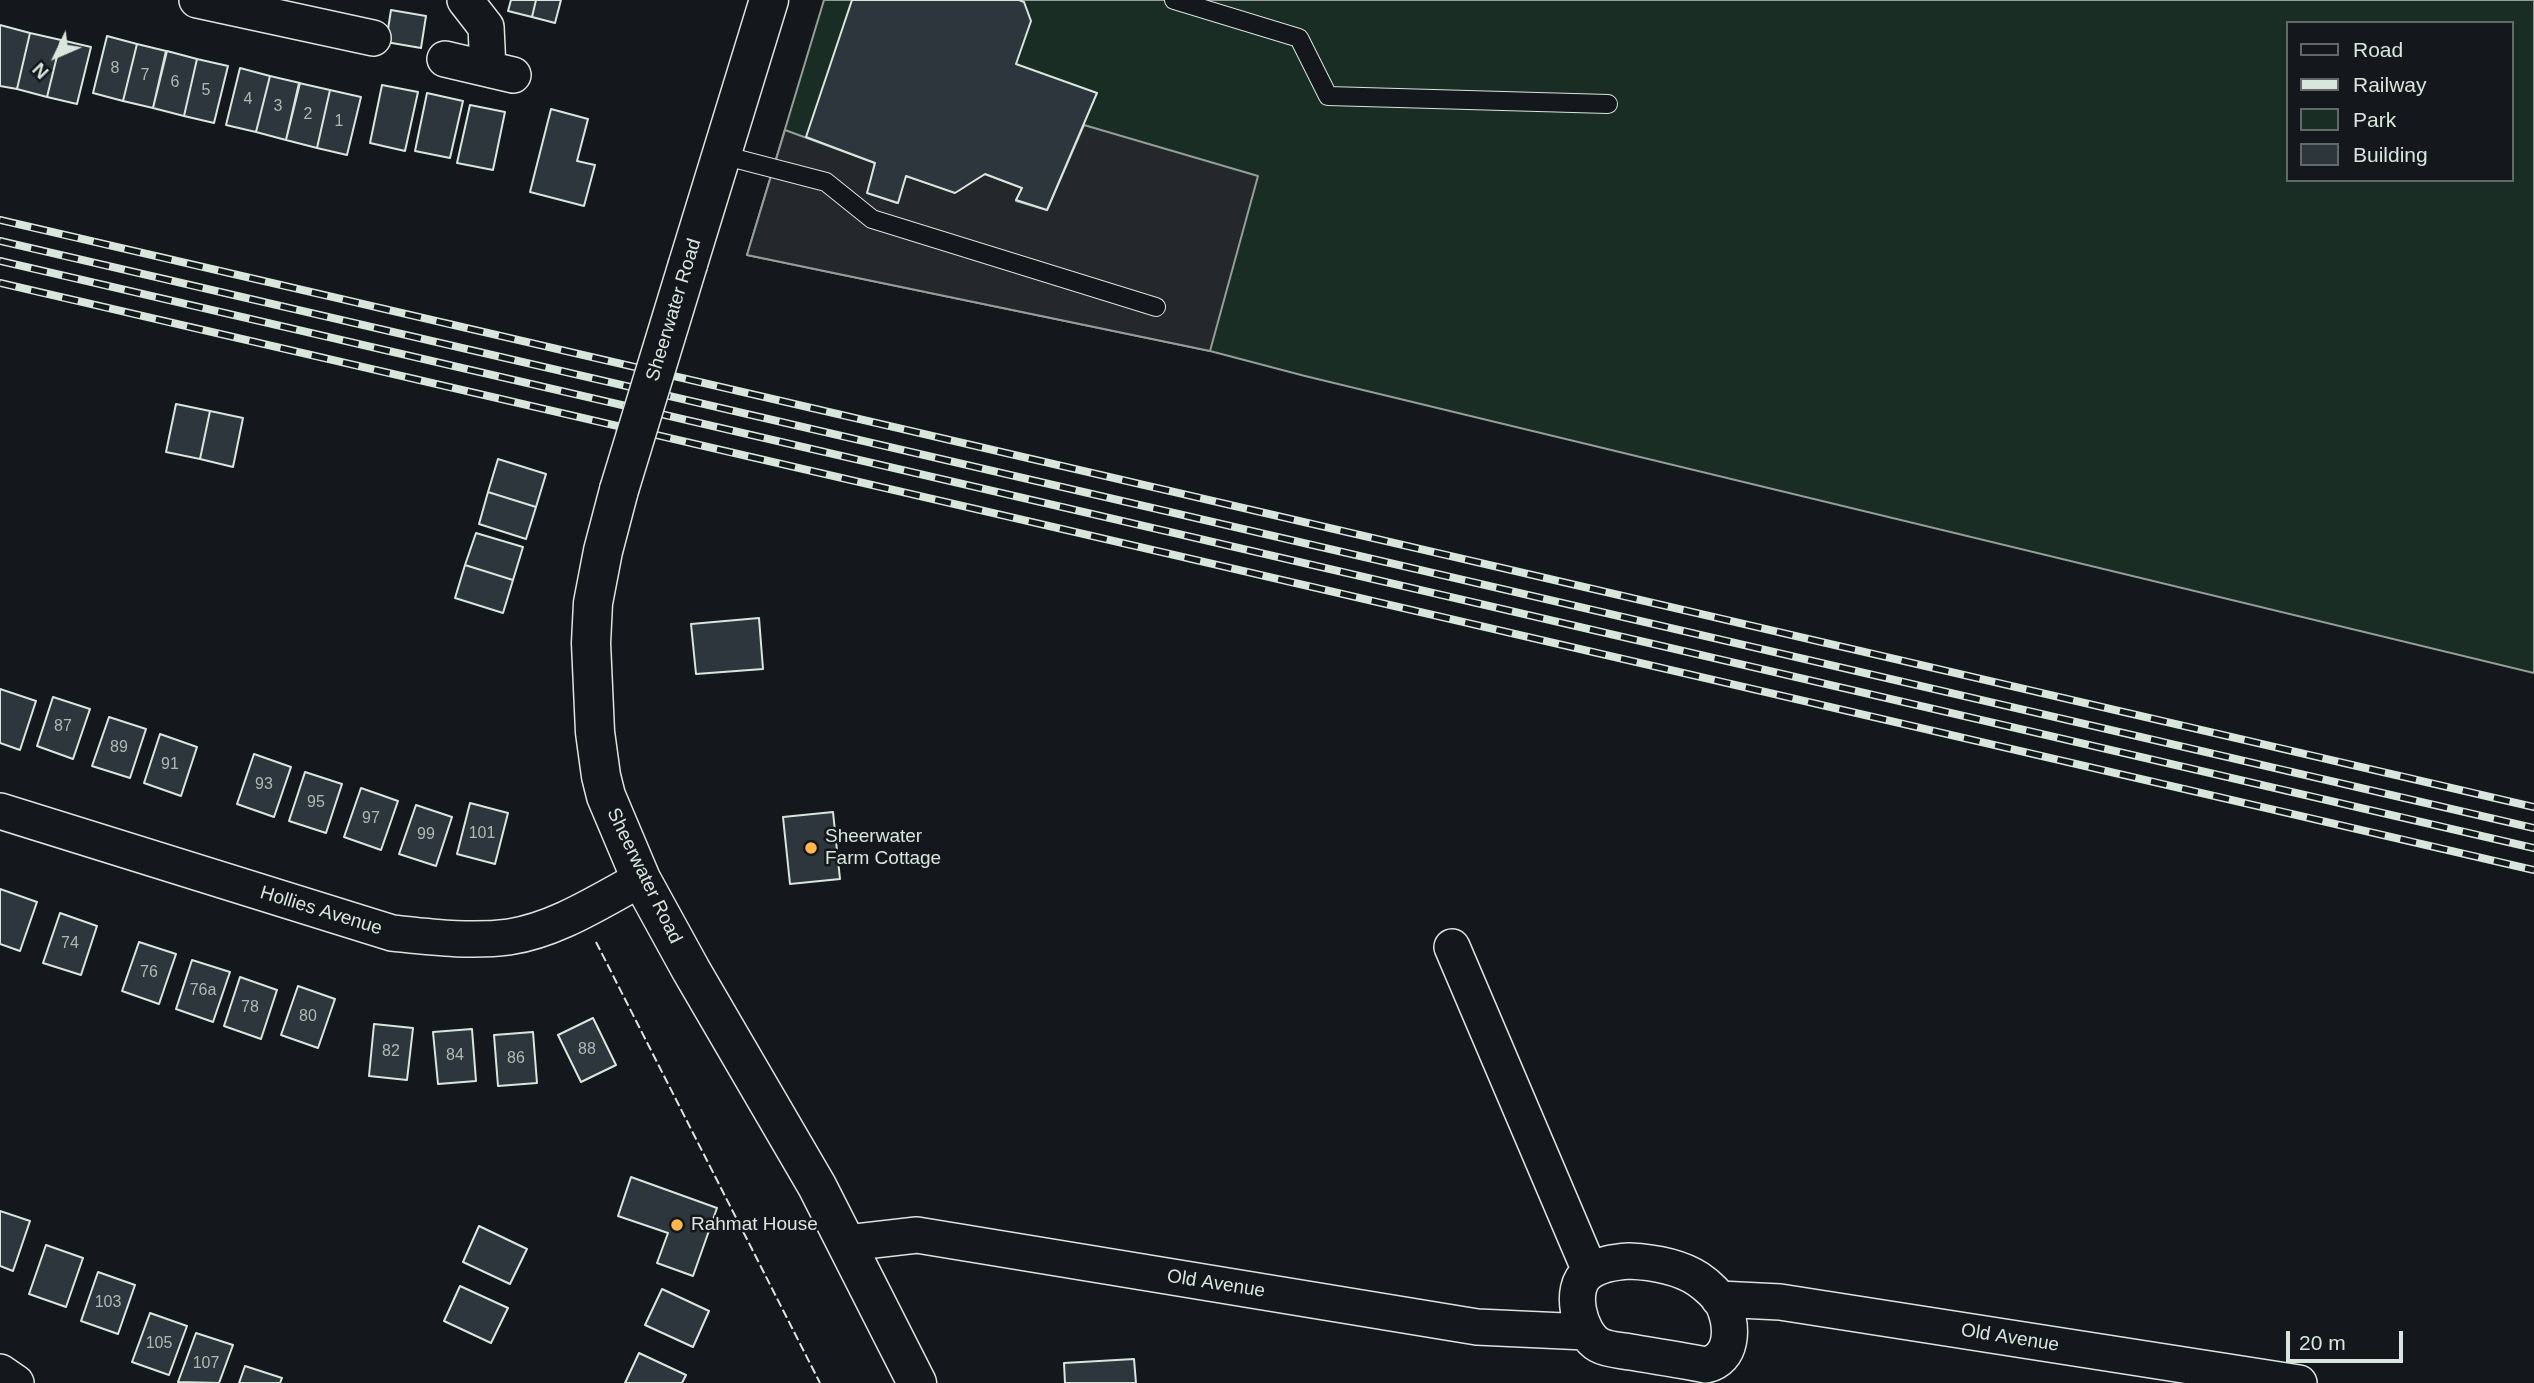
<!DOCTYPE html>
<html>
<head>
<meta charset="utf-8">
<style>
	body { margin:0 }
	#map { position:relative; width:2534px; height:1383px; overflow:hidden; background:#14181c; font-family:Arial,sans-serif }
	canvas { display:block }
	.legend { position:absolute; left:2286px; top:21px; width:228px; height:161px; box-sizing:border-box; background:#14181c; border:2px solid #626a69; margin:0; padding:9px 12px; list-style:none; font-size:21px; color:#d8e6dc }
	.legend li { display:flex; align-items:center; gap:14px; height:35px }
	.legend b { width:35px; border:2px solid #626a69 }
	.north { position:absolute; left:21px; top:21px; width:70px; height:70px; -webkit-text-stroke:5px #14181c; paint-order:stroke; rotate:226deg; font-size:19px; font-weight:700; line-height:28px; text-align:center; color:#d8e6dc }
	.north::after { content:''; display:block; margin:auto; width:24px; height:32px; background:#d8e6dc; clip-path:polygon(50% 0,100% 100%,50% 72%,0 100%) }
	.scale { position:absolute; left:2286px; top:1331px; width:117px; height:32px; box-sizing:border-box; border:4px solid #d8e6dc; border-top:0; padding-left:9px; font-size:21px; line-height:24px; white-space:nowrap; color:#d8e6dc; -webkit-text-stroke:5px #14181c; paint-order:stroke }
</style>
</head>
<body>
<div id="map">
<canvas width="2534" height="1383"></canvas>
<ul class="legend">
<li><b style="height:9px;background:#14181c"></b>Road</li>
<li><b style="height:9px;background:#d8e6dc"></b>Railway</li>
<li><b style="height:19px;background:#1a2d24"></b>Park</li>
<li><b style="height:19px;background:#2c363c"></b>Building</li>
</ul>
<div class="north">N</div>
<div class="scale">20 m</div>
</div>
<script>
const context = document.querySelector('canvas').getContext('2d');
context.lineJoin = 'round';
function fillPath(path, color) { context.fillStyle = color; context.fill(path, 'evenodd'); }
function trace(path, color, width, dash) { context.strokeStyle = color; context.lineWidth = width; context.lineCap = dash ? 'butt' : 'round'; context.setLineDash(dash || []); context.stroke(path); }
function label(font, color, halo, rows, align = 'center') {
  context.font = font + ' Arial,sans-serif'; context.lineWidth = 5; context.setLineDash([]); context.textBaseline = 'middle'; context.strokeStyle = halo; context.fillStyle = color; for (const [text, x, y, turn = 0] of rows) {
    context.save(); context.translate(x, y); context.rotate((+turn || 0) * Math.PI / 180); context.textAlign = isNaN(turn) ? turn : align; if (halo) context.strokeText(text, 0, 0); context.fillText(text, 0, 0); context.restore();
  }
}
const green = new Path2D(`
	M 824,0 L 2534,0 L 2534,673 L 1305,376 L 1210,351 L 747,255 ZM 2287,23 L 2511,23 L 2511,180 L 2287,180 Z`);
fillPath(green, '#1a2d24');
trace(green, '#939e99', 2);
const parking = new Path2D(`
	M 1084,125 L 1258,176 L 1210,351 L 747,255 L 785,130 L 875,163 L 868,193 L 897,203 L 906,176 L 955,192 L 985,174 L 1022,188 L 1016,201 L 1047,210 Z`);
fillPath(parking, '#24282b');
trace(parking, '#939e99', 2);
const building = new Path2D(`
	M 511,0 L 536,0 L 532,17 L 508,11 Z
	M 536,0 L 561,0 L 555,23 L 532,17 Z
	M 852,0 L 1019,0 L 1024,2 L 1031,21 L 1016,64 L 1097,93 L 1047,210 L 1016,200 L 1022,188 L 985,174 L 955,193 L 906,176 L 898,203 L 867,193 L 875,163 L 806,137 Z
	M 391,10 L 426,16 L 421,48 L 386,42 Z
	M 0,25 L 30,33 L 17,89 L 0,86 Z
	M 30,33 L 61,40 L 47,97 L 17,89 Z
	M 107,36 L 137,44 L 123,101 L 93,93 Z
	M 61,40 L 91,47 L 77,104 L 47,97 Z
	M 137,44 L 166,51 L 153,108 L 123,101 Z
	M 167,51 L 197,59 L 184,116 L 153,108 Z
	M 197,59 L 228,66 L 214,123 L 184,116 Z
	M 240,68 L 270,76 L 256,132 L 226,125 Z
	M 270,76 L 300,83 L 286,140 L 256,132 Z
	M 299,83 L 330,90 L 317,148 L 286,140 Z
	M 382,85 L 418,92 L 405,151 L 370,143 Z
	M 330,90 L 361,97 L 347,155 L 317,148 Z
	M 427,93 L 463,101 L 450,158 L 415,151 Z
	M 470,105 L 505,112 L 493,170 L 457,163 Z
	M 551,109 L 588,119 L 577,161 L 595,165 L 584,206 L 530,192 Z
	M 176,404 L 210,411 L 200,459 L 166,452 Z
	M 210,411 L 243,418 L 233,467 L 200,459 Z
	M 498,459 L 546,474 L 536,507 L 488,492 Z
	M 488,492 L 536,507 L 526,539 L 479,524 Z
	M 476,533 L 523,547 L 513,580 L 465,565 Z
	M 465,565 L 513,580 L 503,613 L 455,598 Z
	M 759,618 L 763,669 L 696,674 L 691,624 Z
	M 0,689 L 36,701 L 20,750 L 0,743 Z
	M 53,697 L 90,709 L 73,759 L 37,746 Z
	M 109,717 L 146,729 L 130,778 L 92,766 Z
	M 160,734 L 197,747 L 181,796 L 144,783 Z
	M 254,754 L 291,767 L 274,817 L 237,804 Z
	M 305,772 L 342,784 L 326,833 L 289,821 Z
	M 361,788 L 398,801 L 381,850 L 344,837 Z
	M 470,803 L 508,813 L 495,864 L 457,854 Z
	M 416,805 L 452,817 L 436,866 L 399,854 Z
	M 833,812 L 840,879 L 790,884 L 783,817 Z
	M 0,889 L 37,902 L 20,951 L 0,944 Z
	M 60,913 L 97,926 L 81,975 L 43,963 Z
	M 139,942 L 176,954 L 159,1004 L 122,991 Z
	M 192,960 L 230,972 L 213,1022 L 176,1009 Z
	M 240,977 L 277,990 L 261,1039 L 224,1026 Z
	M 298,986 L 335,999 L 318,1048 L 281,1035 Z
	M 593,1018 L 616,1065 L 581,1082 L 558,1035 Z
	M 374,1024 L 413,1028 L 407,1080 L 369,1076 Z
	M 472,1029 L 476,1081 L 438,1084 L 433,1032 Z
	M 533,1032 L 537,1083 L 498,1086 L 494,1035 Z
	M 631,1177 L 717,1208 L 693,1276 L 657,1263 L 668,1233 L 618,1216 Z
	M 0,1211 L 30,1221 L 13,1271 L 0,1266 Z
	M 479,1226 L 527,1249 L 510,1284 L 463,1262 Z
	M 46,1245 L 83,1258 L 66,1307 L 29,1294 Z
	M 98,1272 L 135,1285 L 118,1334 L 81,1321 Z
	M 460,1286 L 508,1308 L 491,1343 L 444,1321 Z
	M 662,1289 L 709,1311 L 693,1347 L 645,1325 Z
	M 150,1313 L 187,1326 L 169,1375 L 132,1362 Z
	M 196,1333 L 233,1345 L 219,1383 L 178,1382 Z
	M 639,1353 L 686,1375 L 682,1383 L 625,1383 Z
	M 1134,1359 L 1136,1383 L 1065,1383 L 1064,1363 Z
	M 245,1366 L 282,1378 L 280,1383 L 239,1383 Z`);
fillPath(building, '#2c363c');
trace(building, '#d8e6dc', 2);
const lane = new Path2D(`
	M 1174,0 L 1299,38 L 1328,96 L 1608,104
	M 722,155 L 826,182 L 872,219 L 1156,307`);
const street = new Path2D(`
	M 197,0 L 373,38
	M 465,0 L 486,27 L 488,69
	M 445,59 L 513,75
	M 0,811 L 392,933 C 431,937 470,942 509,937 C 556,930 600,901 641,879
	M 1452,947 L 1590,1271
	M 847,1243 L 917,1235 L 1477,1327 L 1586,1332
	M 1629,1261 C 1651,1262 1678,1266 1698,1279 C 1707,1285 1719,1296 1724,1306 C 1733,1328 1733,1359 1706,1365 C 1681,1360 1655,1356 1630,1352 C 1620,1350 1608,1350 1599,1345 C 1579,1334 1568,1288 1588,1273 C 1599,1264 1615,1262 1629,1261 Z
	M 1719,1299 L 1780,1302 L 2299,1383
	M 0,1372 L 16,1383`);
const primary = new Path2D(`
	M 688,264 L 769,0
	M 619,490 L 603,551 L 593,603 L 591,643 L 595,732 L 601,776 L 606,796 L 641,879 L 691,970 L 817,1186 L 917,1383`);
trace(lane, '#d8e6dc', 20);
trace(street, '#d8e6dc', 38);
trace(primary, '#d8e6dc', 41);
trace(lane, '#14181c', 18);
trace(street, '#14181c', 35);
trace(primary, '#14181c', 38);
const rail = new Path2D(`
	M 0,220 L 2534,807
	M 0,241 L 2534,828
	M 0,261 L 2534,848
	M 0,283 L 2534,870`);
trace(rail, '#d8e6dc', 8);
trace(rail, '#14181c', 5, [16]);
const primaryBridge = new Path2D(`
	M 619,490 L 688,264`);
trace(primaryBridge, '#d8e6dc', 41, []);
trace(primaryBridge, '#14181c', 38);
trace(new Path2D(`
	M 596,942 L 820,1383`), '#d8e6dc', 2, [9, 3.5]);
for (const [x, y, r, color] of [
	[811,848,7,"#ffb74d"],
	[677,1225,7,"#ffb74d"]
]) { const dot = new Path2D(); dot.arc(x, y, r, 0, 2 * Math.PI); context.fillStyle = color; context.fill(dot); trace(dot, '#14181c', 2.5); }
label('16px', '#adbab4', null, [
	["8",115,69],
	["7",145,76],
	["6",175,83],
	["5",206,91],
	["4",248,100],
	["3",278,107],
	["2",308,115],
	["1",339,122],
	["87",63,727],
	["89",119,748],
	["91",170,765],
	["93",264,785],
	["95",316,803],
	["97",371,819],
	["101",482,834],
	["99",426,835],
	["74",70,944],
	["76",149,973],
	["76a",203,991],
	["78",250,1008],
	["80",308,1017],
	["88",587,1050],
	["82",391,1052],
	["84",455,1056],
	["86",516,1059],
	["103",108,1303],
	["105",159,1344],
	["107",206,1364]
]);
label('19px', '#d8e6dc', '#14181c', [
	["Sheerwater Road",674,310,-73],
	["Sheerwater Road",644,876,64],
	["Hollies Avenue",321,911,17],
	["Old Avenue",1216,1284,9],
	["Old Avenue",2010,1338,9]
]);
label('19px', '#d8e6dc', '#14181c', [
	["Sheerwater",825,837],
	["Farm Cottage",825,859],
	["Rahmat House",691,1225]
], 'left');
</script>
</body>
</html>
